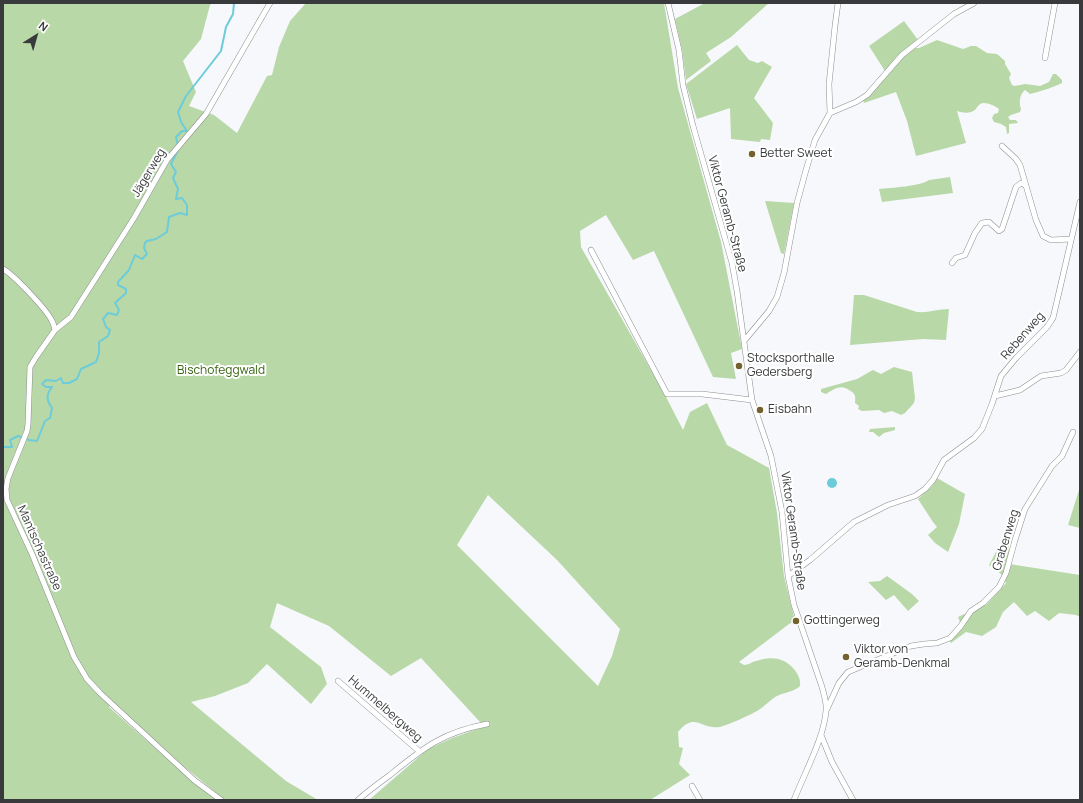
<!DOCTYPE html>
<html>
<head>
<meta charset="utf-8">
<style>
	body { margin:0 }
	#map { position:relative; width:1083px; height:803px; overflow:hidden; background:#f6f8fc; font-family:Manrope,sans-serif }
	canvas { display:block }
	.frame { position:absolute; inset:0; border:4px solid #393a3b; pointer-events:none }
	.north { position:absolute; left:16px; top:16px; width:40px; height:40px; -webkit-text-stroke:3px #fff; paint-order:stroke; rotate:37deg; font-size:11px; font-weight:700; line-height:16px; text-align:center; color:#393a3b }
	.north::after { content:''; display:block; margin:auto; width:14px; height:18px; background:#393a3b; clip-path:polygon(50% 0,100% 100%,50% 72%,0 100%) }
</style>
</head>
<body>
<div id="map">
<canvas width="1083" height="803"></canvas>
<div class="frame"></div>
<div class="north">N</div>
</div>
<script>
const context = document.querySelector('canvas').getContext('2d');
context.lineJoin = 'round';
function fillPath(path, color) { context.fillStyle = color; context.fill(path, 'evenodd'); }
function trace(path, color, width, dash) { context.strokeStyle = color; context.lineWidth = width; context.lineCap = dash ? 'butt' : 'round'; context.setLineDash(dash || []); context.stroke(path); }
function label(font, color, halo, rows, align = 'center') {
  context.font = font + ' Manrope,sans-serif'; context.lineWidth = 4; context.setLineDash([]); context.textBaseline = 'middle'; context.strokeStyle = halo; context.fillStyle = color; for (const [text, x, y, turn = 0] of rows) {
    context.save(); context.translate(x, y); context.rotate((+turn || 0) * Math.PI / 180); context.textAlign = isNaN(turn) ? turn : align; if (halo) context.strokeText(text, 0, 0); context.fillText(text, 0, 0); context.restore();
  }
}
fillPath(new Path2D(`
	M 3,3 L 212,3 L 210,5 L 201,39 L 183,61 L 196,92 L 189,106 L 214,115 L 237,133 L 267,76 L 272,75 L 279,47 L 290,21 L 306,3 L 664,3 L 678,88 L 721,242 L 742,349 L 731,353 L 736,379 L 713,377 L 654,251 L 633,260 L 606,215 L 580,231 L 581,247 L 664,393 L 683,430 L 690,412 L 707,403 L 727,445 L 769,468 L 777,513 L 784,576 L 795,621 L 789,624 L 739,662 L 744,665 C 749,665 751,662 756,661 C 770,656 784,657 794,669 C 798,674 801,680 800,686 C 794,692 785,692 777,696 C 771,699 766,705 760,709 C 753,714 728,725 720,727 C 701,730 695,711 678,732 L 679,747 L 683,748 L 679,764 L 690,775 L 650,800 L 369,800 L 428,749 L 452,738 L 486,726 L 480,722 L 421,658 L 391,676 L 329,626 L 277,603 L 270,627 L 321,667 L 327,684 L 311,704 L 267,664 L 248,683 L 215,696 L 191,702 L 286,781 L 318,800 L 225,800 L 182,765 L 113,702 L 109,707 L 190,779 L 216,800 L 3,800 ZM 488,495 L 557,560 L 620,629 L 612,656 L 598,686 L 457,545 Z
	M 705,3 L 769,3 L 731,37 L 706,53 L 711,61 L 686,80 L 682,49 L 675,19 Z
	M 904,21 L 918,40 L 897,56 L 885,71 L 869,46 Z
	M 937,40 L 963,49 L 971,46 L 976,46 L 987,53 L 997,54 L 1005,61 L 1005,64 L 1011,74 L 1009,78 L 1012,85 L 1015,86 L 1025,84 L 1040,86 L 1049,82 L 1053,74 L 1056,74 L 1062,80 L 1062,83 C 1057,86 1036,93 1030,94 L 1025,90 C 1019,95 1019,103 1021,109 L 1020,112 L 1011,115 L 1008,117 L 1010,120 L 1016,120 L 1018,123 L 1009,124 L 1009,133 L 1007,134 L 1006,127 L 1001,124 L 994,122 L 992,118 L 994,114 L 998,113 L 999,109 C 995,106 985,101 980,104 C 980,104 976,108 976,109 C 971,114 964,113 957,111 L 966,143 L 916,156 L 907,121 L 896,92 L 864,103 L 863,100 L 877,87 L 897,62 L 913,48 L 919,48 Z
	M 737,45 L 749,60 L 758,63 L 762,61 L 772,67 L 754,98 L 773,123 L 770,140 L 761,139 L 760,142 L 731,139 L 730,108 L 697,119 L 686,84 Z
	M 950,177 L 953,193 L 882,202 L 879,189 C 890,188 922,186 929,180 Z
	M 765,201 L 794,203 L 784,254 L 781,253 Z
	M 854,295 L 864,295 L 917,312 C 928,313 938,309 949,309 L 946,340 L 923,339 L 850,345 Z
	M 894,367 L 912,372 L 915,398 L 914,403 L 905,413 L 901,415 L 892,411 L 884,413 L 879,410 L 862,411 L 858,409 L 859,406 L 855,403 C 856,396 855,393 849,390 C 841,384 834,389 826,394 L 821,392 L 821,389 L 857,379 L 871,371 L 873,370 L 881,374 Z
	M 895,427 L 895,430 L 884,433 L 879,437 L 873,432 L 869,432 L 870,429 Z
	M 937,478 L 965,494 L 959,524 L 948,552 L 935,543 L 928,535 L 937,527 L 933,522 L 918,499 L 919,498 L 932,486 Z
	M 1080,487 L 1080,528 L 1068,525 Z
	M 1009,543 L 1009,564 L 1080,575 L 1080,617 L 1076,615 L 1059,613 L 1049,621 L 1035,611 L 1027,616 L 1014,602 L 1003,612 L 996,627 L 982,636 L 966,632 L 951,643 L 950,641 L 962,627 L 958,617 L 987,604 L 1006,583 L 1001,574 L 989,565 L 996,552 Z
	M 887,576 L 912,594 L 919,601 L 908,611 L 894,595 L 886,600 L 868,582 L 880,581 Z`), '#b9d8a8');
fillPath(new Path2D(`
	M827 483a5 5 0 1 1 10 0a5 5 0 1 1-10 0Z`), '#6cccd9');
trace(new Path2D(`
	M 178,146 L 176,137 L 182,131 L 187,131 L 181,122 L 178,112 L 186,96 L 221,51 L 226,27 L 233,14 L 234,3
	M 3,447 L 12,447 L 10,440 L 18,436 L 29,440 L 37,441 L 45,421 L 50,418 L 52,408 C 46,399 46,395 52,387 L 46,387 L 42,384 L 46,380 L 56,381 L 61,378 L 63,383 L 69,383 L 77,379 L 81,369 L 96,362 L 99,353 L 99,342 L 108,336 L 110,330 L 106,327 L 103,319 L 108,313 L 117,315 L 119,310 L 115,303 L 126,293 L 126,289 L 118,285 L 118,282 L 129,270 L 135,255 L 142,259 L 147,254 L 144,248 L 145,243 L 147,241 L 156,239 L 167,232 L 169,217 L 180,213 L 187,215 L 187,205 L 182,198 L 176,199 L 178,189 L 173,178 L 176,172 L 171,164 L 178,150`), '#6cccd9', 2);
const minor = new Path2D(`
	M 668,3 L 679,50 L 683,85 L 693,126 L 732,263 L 737,291 L 752,400 L 771,456 L 782,512 L 788,576 L 794,605 L 822,687 C 824,695 827,703 826,711 C 824,738 804,774 794,800
	M 1045,58 L 1055,3
	M 830,113 L 856,102 L 867,95 L 902,55 L 954,14 L 974,3
	M 1002,146 L 1016,159 L 1020,165 L 1036,220 L 1043,236 L 1051,240 L 1071,239
	M 591,250 L 667,394 L 702,394 L 752,400
	M 952,263 L 956,258 L 965,255 L 975,233 L 982,223 L 989,222 L 999,231 L 1002,229 L 1016,187 L 1021,183 L 1025,185
	M 3,269 C 14,275 47,310 52,321 C 54,324 54,327 55,330
	M 744,341 L 769,311 L 777,297 L 784,273 L 797,203 L 806,170 L 815,140 L 830,113 L 829,84 L 835,26 L 838,3
	M 995,396 L 1020,390 L 1041,376 L 1061,373 L 1066,370 L 1080,352
	M 788,576 L 810,560 L 854,522 L 888,505 L 915,496 L 925,489 L 933,480 L 944,460 L 974,438 L 982,429 L 992,404 L 1001,376 L 1016,358 L 1047,327 L 1053,318 L 1080,202
	M 338,681 L 419,751
	M 827,709 L 839,683 L 848,672 L 911,646 L 924,644 L 937,643 L 950,638 L 960,627 L 971,611 L 983,603 L 999,587 L 1006,573 L 1015,540 L 1025,509 L 1052,466 L 1062,456 L 1073,432
	M 821,735 L 832,762 L 853,800
	M 692,786 L 700,800
	M 221,800 L 194,780 L 100,693 L 87,679 L 74,657 L 32,554 L 7,500 L 6,489 L 8,478 L 27,431 L 28,424 L 30,367 L 36,357 L 55,330 L 71,317 L 134,218 L 167,160 L 206,114 L 270,3
	M 358,800 C 368,791 379,783 390,775 C 423,748 443,732 487,724`);
trace(minor, '#8c8e91', 6);
trace(minor, '#fff', 5);
for (const [x, y, r, color] of [
	[752,154,4,"#746130"],
	[739,366,4,"#746130"],
	[760,410,4,"#746130"],
	[796,621,4,"#746130"],
	[846,657,4,"#746130"]
]) { const dot = new Path2D(); dot.arc(x, y, r, 0, 2 * Math.PI); context.fillStyle = color; context.fill(dot); trace(dot, '#fff', 1.5); }
label('12px', '#393a3b', '#fff', [
	["Better Sweet",760,154],
	["Stocksporthalle",747,359],
	["Gedersberg",747,373],
	["Eisbahn",768,410],
	["Gottingerweg",804,621],
	["Viktor von",854,650],
	["Geramb-Denkmal",854,664]
], 'left');
label('12px', '#393a3b', '#fff', [
	["Jägerweg",149,173,-59],
	["Viktor Geramb-Straße",727,214,75],
	["Rebenweg",1023,336,-49],
	["Viktor Geramb-Straße",793,531,82],
	["Grabenweg",1006,540,-73],
	["Mantschastraße",39,548,66],
	["Hummelbergweg",385,709,41]
]);
label('12px', '#36640f', '#fff', [
	["Bischofeggwald",221,371]
]);
</script>
</body>
</html>
